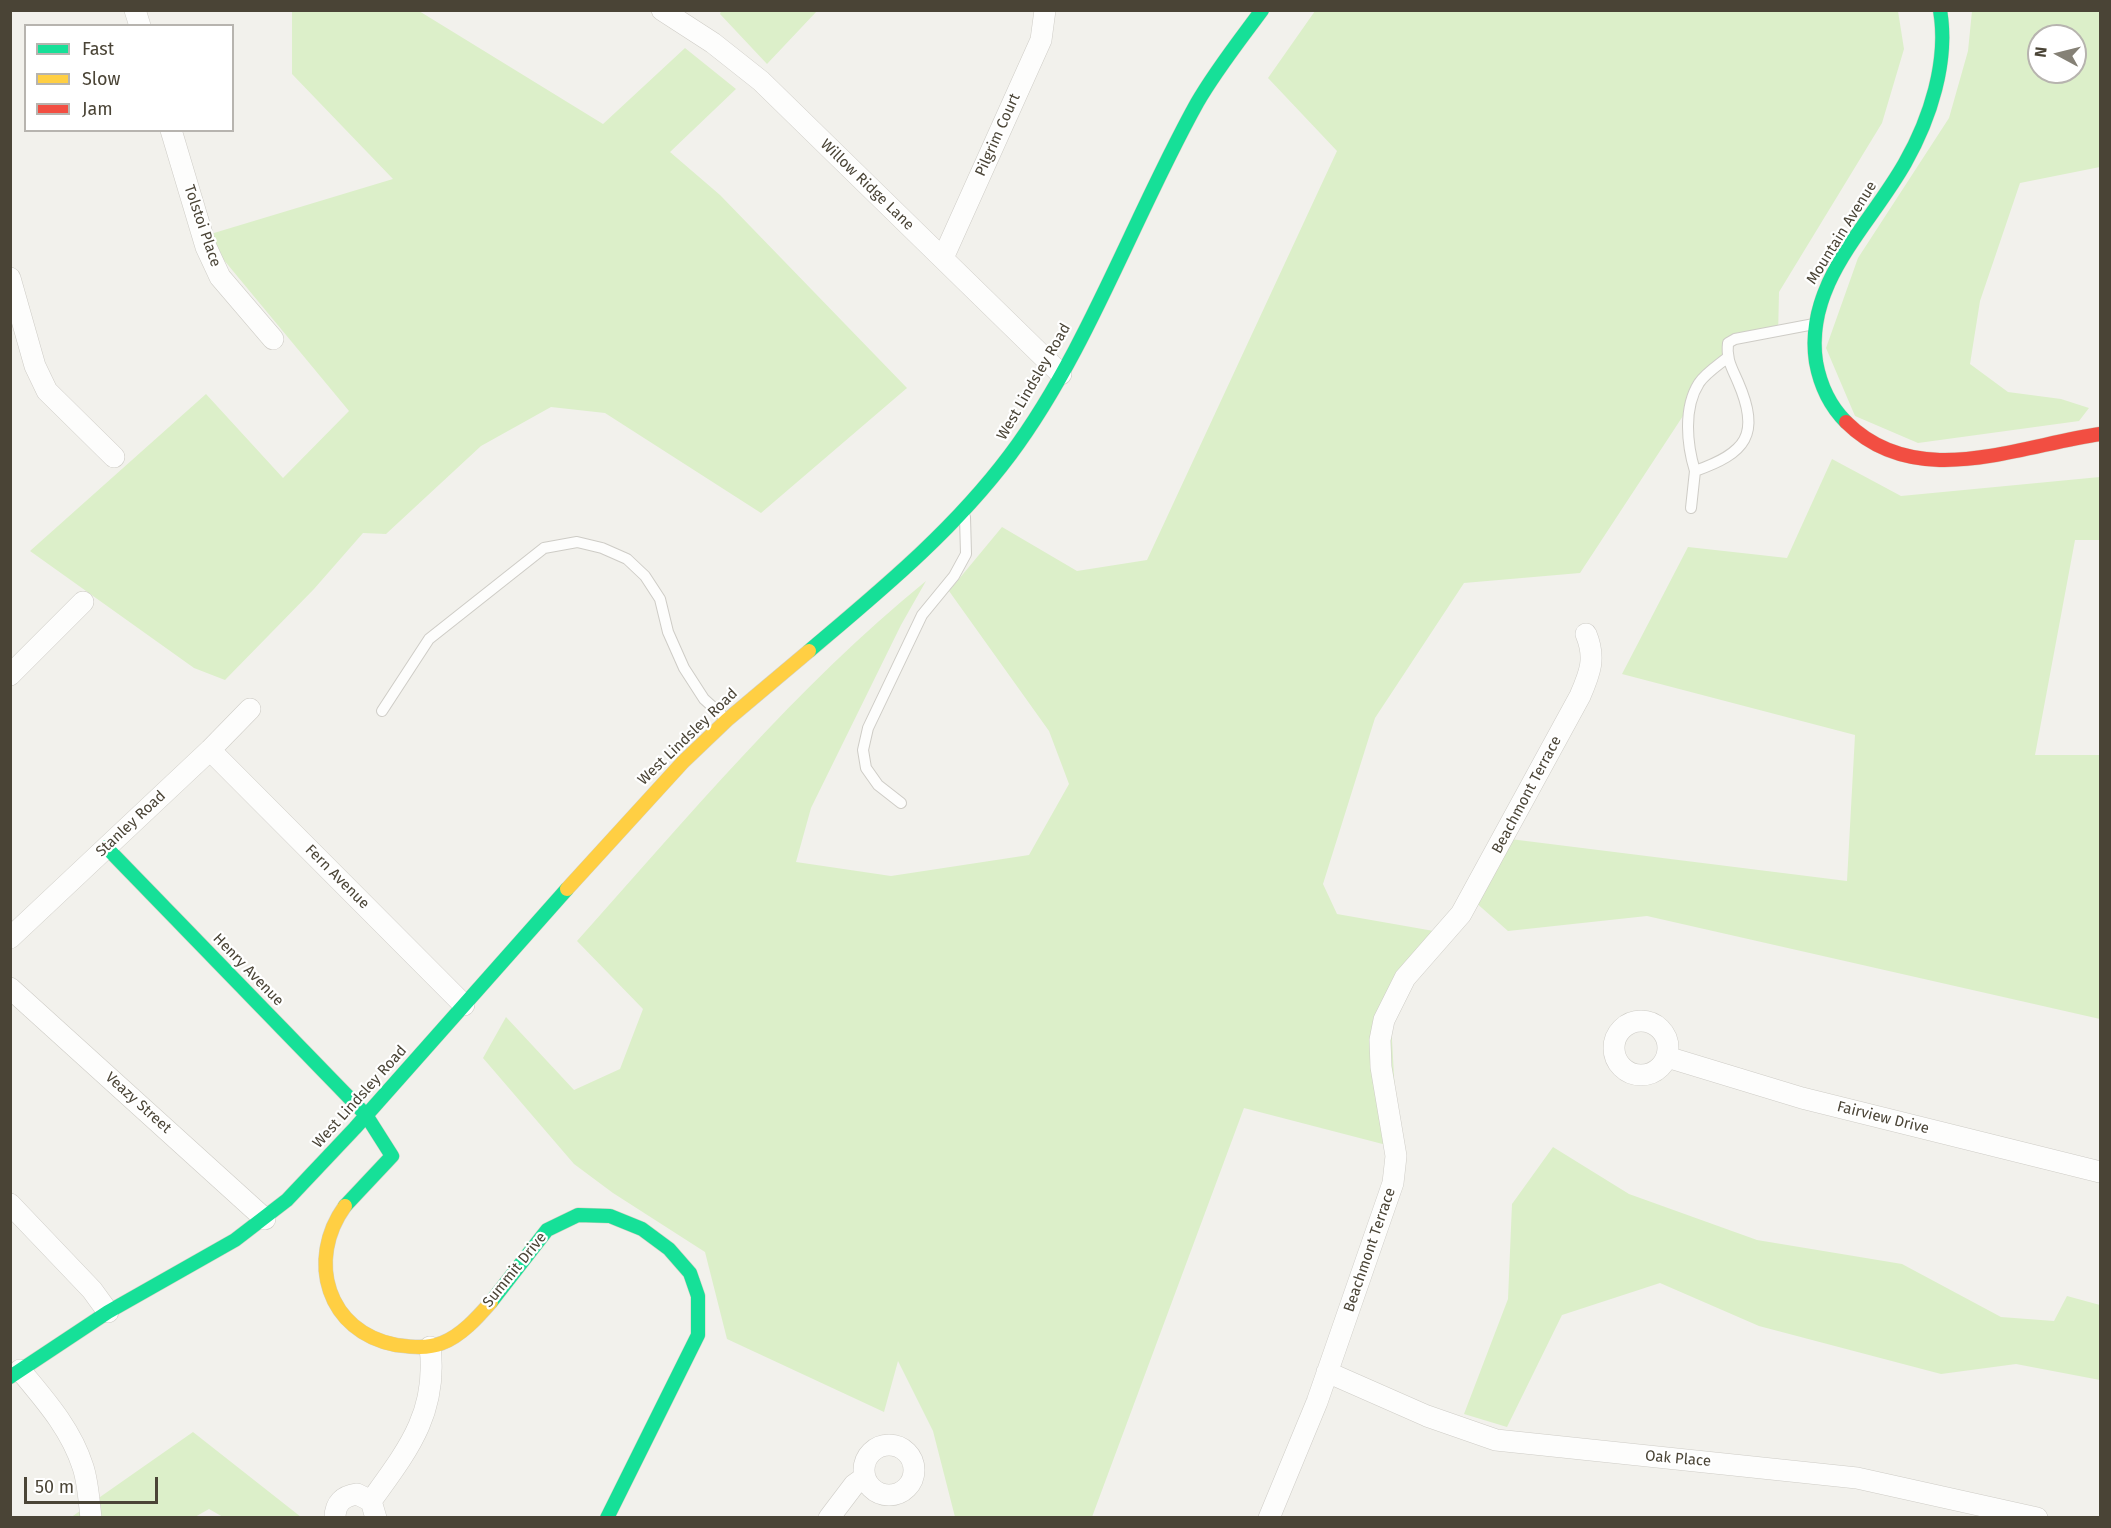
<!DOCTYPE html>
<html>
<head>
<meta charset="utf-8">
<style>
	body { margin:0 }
	#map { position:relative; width:2111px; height:1528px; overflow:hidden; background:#f2f1ec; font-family:"Fira Sans",sans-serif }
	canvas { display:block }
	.frame { position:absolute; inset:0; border:12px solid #4a4436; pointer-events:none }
	.legend { position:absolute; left:24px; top:24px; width:210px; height:108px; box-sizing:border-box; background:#fff; border:2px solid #b7b4af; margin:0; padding:8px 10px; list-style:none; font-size:18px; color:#4a4436 }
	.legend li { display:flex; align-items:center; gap:12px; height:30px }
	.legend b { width:30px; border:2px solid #b7b4af }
	.north { position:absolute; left:2027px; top:24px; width:60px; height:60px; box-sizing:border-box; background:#fff; border:2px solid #b7b4af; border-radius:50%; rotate:277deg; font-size:16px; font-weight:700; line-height:24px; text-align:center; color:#4a4436 }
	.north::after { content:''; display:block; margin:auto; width:21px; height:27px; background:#858176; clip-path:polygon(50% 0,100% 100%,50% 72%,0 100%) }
	.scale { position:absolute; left:24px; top:1477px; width:134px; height:27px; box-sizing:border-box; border:3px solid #4a4436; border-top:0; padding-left:8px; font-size:18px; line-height:21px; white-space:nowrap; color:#4a4436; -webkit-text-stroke:4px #fff; paint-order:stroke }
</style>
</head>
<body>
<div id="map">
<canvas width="2111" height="1528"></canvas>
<div class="frame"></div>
<ul class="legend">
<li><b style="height:8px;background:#16e098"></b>Fast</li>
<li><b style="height:8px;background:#ffcf43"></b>Slow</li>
<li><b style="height:8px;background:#f24e42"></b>Jam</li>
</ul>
<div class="north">N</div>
<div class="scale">50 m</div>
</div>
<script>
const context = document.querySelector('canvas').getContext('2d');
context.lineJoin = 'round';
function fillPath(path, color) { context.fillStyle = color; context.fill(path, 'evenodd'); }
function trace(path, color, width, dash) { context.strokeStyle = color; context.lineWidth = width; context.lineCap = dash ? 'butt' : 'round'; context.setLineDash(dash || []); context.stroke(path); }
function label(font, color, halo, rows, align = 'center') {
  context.font = font + ' "Fira Sans",sans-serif'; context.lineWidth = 4.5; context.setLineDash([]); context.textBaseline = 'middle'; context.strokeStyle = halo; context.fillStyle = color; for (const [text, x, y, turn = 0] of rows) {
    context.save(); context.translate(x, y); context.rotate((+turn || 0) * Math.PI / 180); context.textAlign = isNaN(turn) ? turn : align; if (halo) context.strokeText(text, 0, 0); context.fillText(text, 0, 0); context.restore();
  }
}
fillPath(new Path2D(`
	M 292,11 L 419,11 L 603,124 L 685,48 L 736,89 L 670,152 L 720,195 L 907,388 L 761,513 L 605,413 L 551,407 L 481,446 L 386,534 L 363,533 L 314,589 L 225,680 L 194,668 L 30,551 L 206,394 L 283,478 L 349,411 L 204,236 L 393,179 L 292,74 Z
	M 721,11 L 721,10 L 817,11 L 767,64 L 720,14 Z
	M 1315,11 L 1898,11 L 1904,49 L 1882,123 L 1779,292 L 1778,337 L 1738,332 L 1580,573 L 1464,583 L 1375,718 L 1323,884 L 1337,914 L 1445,933 L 1390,1004 L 1398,1148 L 1244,1108 L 1092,1517 L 955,1517 L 933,1431 L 898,1361 L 884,1412 L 727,1339 L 705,1252 L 613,1193 L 574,1164 L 483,1058 L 506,1017 L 574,1090 L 620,1069 L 643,1009 L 577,941 C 688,817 797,686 926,581 L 901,625 L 811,808 L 796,862 L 891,876 L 1029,855 L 1069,784 L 1049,731 L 949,591 L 1002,527 L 1077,571 L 1147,560 L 1337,151 L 1268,78 Z
	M 1972,11 L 2100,11 L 2100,167 L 2020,183 L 1980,301 L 1970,364 L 2008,392 L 2061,399 L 2089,408 L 2079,421 L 1918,443 L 1855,416 L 1826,348 L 1858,258 L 1949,118 L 1968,51 ZM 2039,36 L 2075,36 L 2075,72 L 2039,72 Z
	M 1832,459 L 1901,496 L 2100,477 L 2100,540 L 2075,540 L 2035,755 L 2100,755 L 2100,1019 L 1647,916 L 1508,931 L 1474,901 L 1510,839 L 1847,881 L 1855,735 L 1622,674 L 1688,547 L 1787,558 Z
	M 1553,1147 L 1629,1194 L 1757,1240 L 1902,1264 L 2001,1317 L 2054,1321 L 2067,1296 L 2100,1305 L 2100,1380 L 2016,1364 L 1941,1374 L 1759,1326 L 1660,1283 L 1562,1315 L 1507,1427 L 1464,1414 L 1508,1299 L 1512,1204 Z
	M 193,1432 L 301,1517 L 223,1517 L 209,1509 L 195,1517 L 70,1518 Z`), '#dcefc9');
const lane = new Path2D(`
	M 1695,471 C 1687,445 1683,408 1699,383 C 1706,373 1717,366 1727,358
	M 1691,508 L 1695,471 C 1746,453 1761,435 1738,382 C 1732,368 1726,359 1728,343 L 1735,339 L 1814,324
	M 382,711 L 429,639 L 544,548 L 577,542 L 602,548 L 627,559 L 645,576 L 660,599 L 668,632 L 684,668 L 704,699 L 726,719
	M 901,803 L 878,785 L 866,768 L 863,750 L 868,728 L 922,615 L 954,576 L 966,554 L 965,517`);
const street = new Path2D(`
	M 135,10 L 140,26
	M 662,10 L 713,43 L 761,81 L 1061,374
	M 171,130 L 206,247 L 220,277 L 273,339
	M 943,258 L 1041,40 L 1045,10
	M 10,278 L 35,366 L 47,391 L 114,457
	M 10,675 L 83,602
	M 210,750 L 464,1005
	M 10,938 L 210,750 L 250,709
	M 10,988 L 265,1219
	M1614 1048a27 27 0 1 1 54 0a27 27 0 1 1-54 0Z
	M 1667,1057 L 1802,1098 L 2100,1172
	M 10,1204 L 92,1290 L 108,1312
	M 20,1370 C 45,1400 71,1429 83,1467 C 88,1482 89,1501 91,1518
	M 1327,1372 L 1427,1416 L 1496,1440 L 1857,1478 L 2037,1518
	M864 1470a25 25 0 1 1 50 0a25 25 0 1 1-50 0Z
	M 371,1501 C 407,1451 438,1413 430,1347
	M 335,1518 C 335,1503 343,1496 357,1494 L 371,1501 L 376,1518
	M 829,1518 L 854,1485 L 865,1477
	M 1269,1518 L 1317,1402 L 1393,1183 L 1396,1156 L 1381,1067 L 1380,1040 L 1384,1020 L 1405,978 L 1461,914 L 1580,696 C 1590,673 1596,658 1586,634`);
const fast = new Path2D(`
	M 1846,422 C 1830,406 1820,384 1816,362 C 1804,283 1869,227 1905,163 C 1930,119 1949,61 1940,10
	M 809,651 C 881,590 953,531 1010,455 C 1087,352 1134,216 1197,103 C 1216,70 1240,40 1262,10
	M 106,847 L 366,1115 L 392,1156 L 345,1206
	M 491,1302 L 547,1230 L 578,1215 L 610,1216 L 642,1229 L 669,1249 L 690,1273 L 698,1296 L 698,1335 L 607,1518
	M 10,1377 L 108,1312 L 235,1240 L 287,1200 L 355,1128 L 567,889`);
const slow = new Path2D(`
	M 567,889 L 683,762 L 727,720 L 809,651
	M 345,1206 C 306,1260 327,1332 396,1345 C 412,1347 427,1349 442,1343 C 461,1336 478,1317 491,1302`);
const jam = new Path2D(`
	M 1846,422 C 1916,492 2017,446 2100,434`);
trace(lane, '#ceccc6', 12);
trace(street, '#ceccc6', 22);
trace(fast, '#d2d0c2', 15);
trace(slow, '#d2d0c2', 15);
trace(jam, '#d2d0c2', 15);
trace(lane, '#fdfdfc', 10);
trace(street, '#fdfdfc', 21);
trace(fast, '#16e098', 14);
trace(slow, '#ffcf43', 14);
trace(jam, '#f24e42', 14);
label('15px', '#4a4436', '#fff', [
	["Pilgrim Court",998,135,-66],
	["Willow Ridge Lane",867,185,44],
	["Tolstoi Place",202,226,71],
	["Mountain Avenue",1842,233,-58],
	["West Lindsley Road",1034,382,-60],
	["West Lindsley Road",688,737,-44],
	["Beachmont Terrace",1527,795,-62],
	["Stanley Road",131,824,-43],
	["Fern Avenue",337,877,45],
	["Henry Avenue",248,970,46],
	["West Lindsley Road",360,1097,-48],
	["Veazy Street",138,1103,42],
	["Fairview Drive",1883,1118,14],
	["Beachmont Terrace",1370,1250,-71],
	["Summit Drive",515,1270,-51],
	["Oak Place",1678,1459,5]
]);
</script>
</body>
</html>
